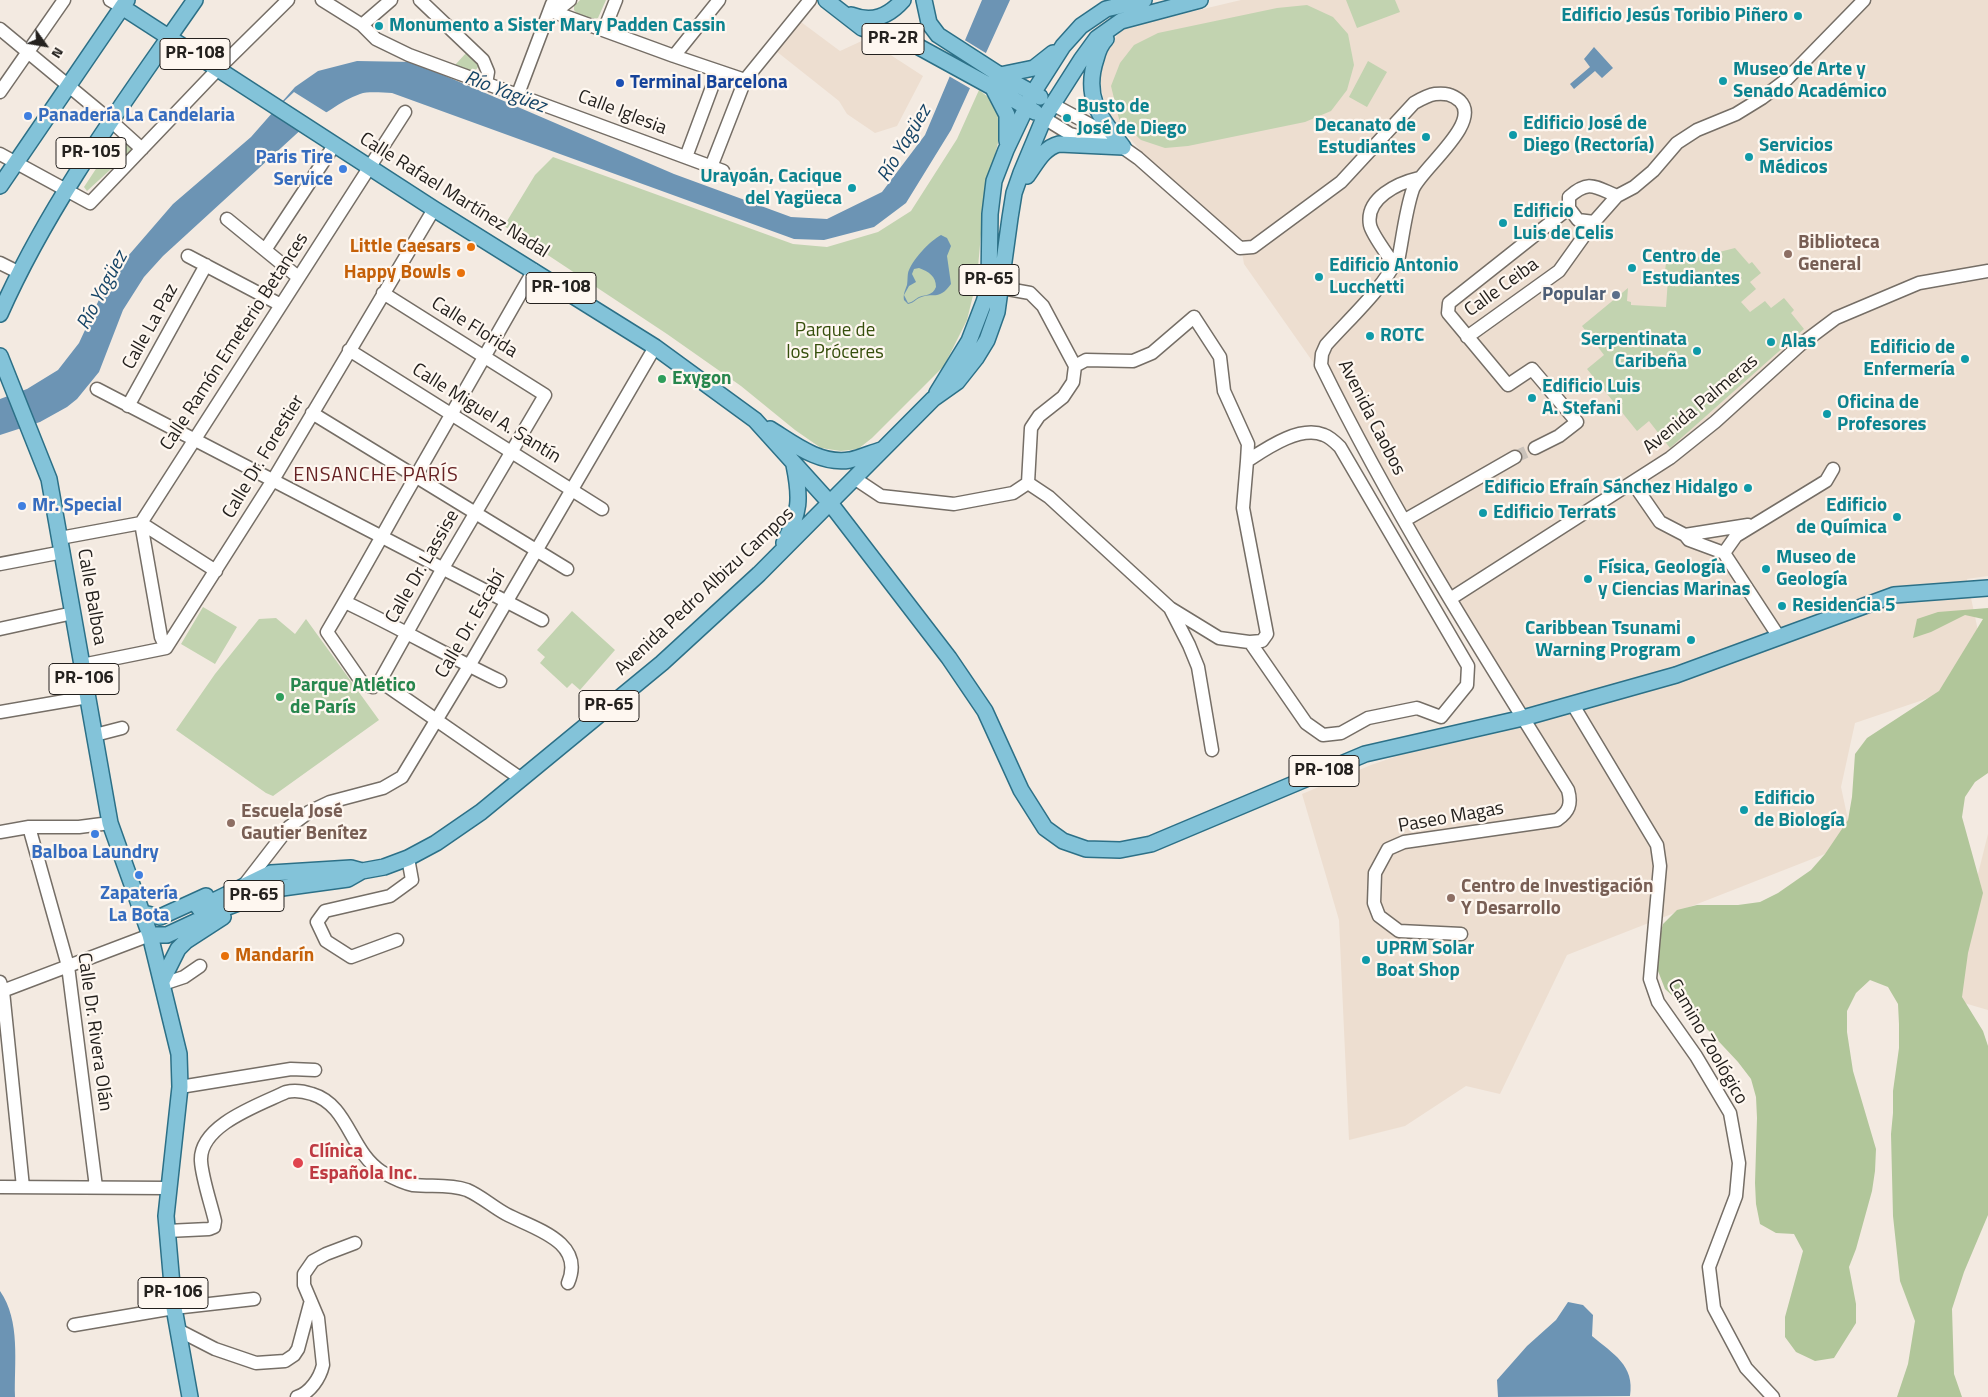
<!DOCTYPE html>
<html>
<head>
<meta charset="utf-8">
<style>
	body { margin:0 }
	#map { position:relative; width:1988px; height:1397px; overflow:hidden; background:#f3eae1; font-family:"Titillium Web",sans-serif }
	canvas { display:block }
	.north { position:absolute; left:20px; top:20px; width:50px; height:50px; -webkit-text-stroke:4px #fef7f0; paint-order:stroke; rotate:122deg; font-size:14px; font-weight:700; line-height:20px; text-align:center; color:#24211e }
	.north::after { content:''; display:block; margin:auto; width:18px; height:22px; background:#24211e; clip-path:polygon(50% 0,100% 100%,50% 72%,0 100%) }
</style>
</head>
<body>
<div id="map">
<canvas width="1988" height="1397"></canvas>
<div class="north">N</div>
</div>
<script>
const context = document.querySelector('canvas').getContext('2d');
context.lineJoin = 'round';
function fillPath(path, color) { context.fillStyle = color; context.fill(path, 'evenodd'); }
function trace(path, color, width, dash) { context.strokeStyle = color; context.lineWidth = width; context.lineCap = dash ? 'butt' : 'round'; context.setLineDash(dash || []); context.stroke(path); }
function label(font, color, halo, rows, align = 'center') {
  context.font = font + ' "Titillium Web",sans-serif'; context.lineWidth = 4.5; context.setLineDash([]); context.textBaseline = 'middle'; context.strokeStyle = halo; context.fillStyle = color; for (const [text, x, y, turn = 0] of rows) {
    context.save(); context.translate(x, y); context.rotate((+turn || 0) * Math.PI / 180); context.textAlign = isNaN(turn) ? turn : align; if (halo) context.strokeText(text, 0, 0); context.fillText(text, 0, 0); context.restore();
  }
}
fillPath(new Path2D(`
	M 1241,0 L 1988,0 L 1988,576 L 1967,579 L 1988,678 L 1855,723 L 1841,787 L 1853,843 L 1567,955 L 1500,1094 L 1466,1086 L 1405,1126 L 1349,1140 L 1339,920 L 1302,794 L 1371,765 L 1400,755 L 1511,730 L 1516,720 L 1514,712 L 1447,600 L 1315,365 L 1244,264 L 1240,241 L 1143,153 L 1106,112 L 1099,76 L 1106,50 L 1123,28 Z
	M 801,22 L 840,51 L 866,39 L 923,76 L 897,126 L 875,133 L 847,114 L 839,101 L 776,51 Z
	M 1988,834 L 1988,1010 L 1947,998 Z`), '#edded0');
fillPath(new Path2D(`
	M 580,0 L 606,0 L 598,18 C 591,20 579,17 574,10 L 574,6 Z
	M 1346,0 L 1395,0 L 1400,12 L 1357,28 Z
	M 1307,5 L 1333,17 L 1348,34 L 1354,65 L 1347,90 L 1331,111 L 1305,122 L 1188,146 L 1165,148 L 1141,140 L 1119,119 L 1111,86 L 1120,63 L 1134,45 L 1158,33 L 1277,8 Z
	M 467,52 L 477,60 L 479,66 L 474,72 L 455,65 Z
	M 1368,61 L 1387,72 L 1367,107 L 1349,97 Z
	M 979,90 L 997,104 L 1003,123 L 984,199 L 977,279 L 967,320 L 944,366 L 872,438 L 858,449 L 841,451 L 821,448 L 795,430 L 741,386 L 667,334 L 504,226 L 535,175 L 553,157 L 793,244 L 827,247 L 878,232 L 911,211 L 957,139 Z
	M 117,137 L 133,149 L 87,191 L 84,187 Z
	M 1735,248 L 1749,264 L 1752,262 L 1761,273 L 1750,282 L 1756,289 L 1741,302 L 1750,312 L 1765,301 L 1771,308 L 1784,298 L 1794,310 L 1791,313 L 1804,329 L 1670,448 L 1649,421 L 1637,431 L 1587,369 L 1604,355 L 1582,326 L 1628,288 L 1627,301 L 1631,302 L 1631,305 L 1666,307 L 1668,279 L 1664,279 L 1667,255 L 1675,249 L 1684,261 Z
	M 203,607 L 237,627 L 215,664 L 181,644 Z
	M 572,611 L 615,650 L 580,690 L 572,683 L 567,688 L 540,663 L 545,657 L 537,650 Z
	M 276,618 L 295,634 L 306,619 L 379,720 L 273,796 L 266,793 L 176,730 L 215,674 L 259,619 Z`), '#c2d3b0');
fillPath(new Path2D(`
	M 1988,608 L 1988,773 L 1975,782 L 1965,797 L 1962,817 L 1983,893 L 1968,953 L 1962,997 L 1983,1031 L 1988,1046 L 1988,1215 L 1964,1272 L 1952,1309 L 1954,1374 L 1962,1397 L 1897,1397 L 1908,1364 L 1915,1321 L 1900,1281 L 1893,1216 L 1891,1134 L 1893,1113 L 1893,1091 L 1899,1048 L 1899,1024 L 1898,1004 L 1888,987 L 1870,980 L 1856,993 L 1847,1011 L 1847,1032 L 1853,1071 L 1876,1149 L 1875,1171 L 1872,1191 L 1856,1249 L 1849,1267 L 1856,1304 L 1856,1323 L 1834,1358 L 1815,1361 L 1796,1352 L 1785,1337 L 1785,1317 L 1803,1251 L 1794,1234 L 1776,1233 L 1760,1224 L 1756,1204 L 1755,1183 L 1757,1118 L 1756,1097 L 1751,1079 L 1738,1062 L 1694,1015 L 1665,989 L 1658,971 L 1656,950 L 1663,924 L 1677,910 L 1697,905 L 1738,905 L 1760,902 L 1778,893 L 1811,870 L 1825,854 L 1848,820 L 1852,797 L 1855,754 L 1867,738 L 1939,691 L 1983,619 L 1965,615 L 1931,632 L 1913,638 L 1917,619 L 1938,612 Z`), '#b1c69a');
fillPath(new Path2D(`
	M 982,0 L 1010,0 L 951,130 L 906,203 L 874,227 L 824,240 L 794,239 L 392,93 C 383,93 369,91 360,94 C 340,101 323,116 305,126 L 163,256 L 144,277 L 123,310 L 99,372 L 77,399 L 67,407 L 40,422 L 0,435 L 0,399 L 27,389 L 58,370 L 79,343 L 109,278 L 173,204 L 251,137 L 295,87 L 318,71 L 357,61 L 413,62 L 674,174 L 791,217 L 827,219 L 882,192 L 925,135 Z
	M 1594,47 L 1613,68 L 1602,78 L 1595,71 L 1574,89 L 1570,84 L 1590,67 L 1584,59 Z
	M 941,235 L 947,238 L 951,246 L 947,256 L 951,284 C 938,302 933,291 919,298 C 914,301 913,303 908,304 L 904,300 C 903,294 905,291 907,285 C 908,280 907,274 909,270 C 914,258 930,241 941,235 ZM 919,268 C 929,272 936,276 936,287 C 932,296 927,294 919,297 C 915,299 913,302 908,303 L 904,295 L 909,286 L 916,282 L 912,274 L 914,269 Z
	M 0,1291 C 21,1321 14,1363 15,1397 L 0,1397 Z
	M 1568,1302 L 1583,1305 L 1593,1315 L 1592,1336 C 1613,1354 1635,1365 1630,1396 L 1498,1397 L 1497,1380 L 1527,1346 L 1556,1320 Z`), '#6c94b4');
fillPath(new Path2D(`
	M 963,39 L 989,55 L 973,90 L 947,75 Z
	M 294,92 L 329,114 L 306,128 L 274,111 Z`), '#f3eae1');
trace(new Path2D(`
	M 1515,457 L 1535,448`), '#cac2ba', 12, [12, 6]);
const minor = new Path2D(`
	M 110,0 L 122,7
	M 322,0 L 362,25 L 376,39 L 409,55 L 723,171
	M 420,0 L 483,60 L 488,72 L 486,84
	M 551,11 L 674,56 L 745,80
	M 555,12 L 570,0
	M 362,25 L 391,0
	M 0,29 L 111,121 L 142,149
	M 604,30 L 616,0
	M 674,56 L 719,0
	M 0,92 L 64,0
	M 518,94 L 552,4 L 557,0
	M 1052,104 L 1091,125 L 1138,158 L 1240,248 L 1253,247 L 1341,182 L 1414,103 C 1421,99 1428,95 1435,94 C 1445,93 1452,94 1460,101 C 1482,123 1422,168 1413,189 C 1406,209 1403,235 1399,256 C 1382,290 1351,317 1326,345 L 1322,354 L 1321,365 C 1393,512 1481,651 1568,790 C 1572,804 1569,812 1557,820 L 1404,842 L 1388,849 L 1375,873 L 1374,903 L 1379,916 L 1399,931 L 1461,934
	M 1044,118 L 1070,134 L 1101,142
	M 0,154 L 90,203 L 218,69 L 288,0
	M 686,157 L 718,71
	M 711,167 L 745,80 L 810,0
	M 1617,196 C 1595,187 1589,179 1569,197 L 1569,208 L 1578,220 L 1594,222 L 1617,196 L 1634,187 L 1653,171 L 1677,143 L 1697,130 L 1736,114 L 1762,98 L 1786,80 L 1864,0
	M 227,219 L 298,277
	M 265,250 L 335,144
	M 188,256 L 281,305
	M 0,263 L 18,272
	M 1394,265 C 1388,255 1372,235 1370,225 C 1365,198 1398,183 1419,178
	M 991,286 L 1030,293 L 1043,306 L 1075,366 L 1073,382 L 1063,397 L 1039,416 L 1031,428 L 1028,483 L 1049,497 L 1170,608 L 1189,645 L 1198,667 L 1212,750
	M 383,293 L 545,395 L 443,568 L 380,681 L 373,687 L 363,684 L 327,632 C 352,590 376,547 400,504 C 445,426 490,348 534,270
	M 1467,337 L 1559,271 L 1594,222
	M 349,350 L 602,509
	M 1075,366 L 1086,360 L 1133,361 L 1152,353 L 1194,317 L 1220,357 L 1224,391 L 1248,444 L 1247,461
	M 97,389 L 542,620
	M 128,406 L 206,265
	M 312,413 L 567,569
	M 1535,448 L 1559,436 L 1577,422 L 1532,369 L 1508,385 L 1448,313 L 1449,303 L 1569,208
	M 854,478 L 881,496 L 954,504 L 1013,493 L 1028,483
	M 1633,483 L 1660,522 L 1685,535 L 1689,540 L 1724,553 L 1779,637
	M 1405,520 L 1515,457
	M 141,523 L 161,637 L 166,648
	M 141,523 L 216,571
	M 1685,535 L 1748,525
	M 60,538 L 141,523 L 405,112
	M 1724,553 L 1736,536 L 1826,481 L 1833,469
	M 0,564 L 63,552
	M 1450,599 L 1670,458 L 1715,422 L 1800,345 L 1836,318 L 1919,283 L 1988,271
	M 345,602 C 398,627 448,656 500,681
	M 1170,608 L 1219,638 L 1249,642 L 1250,642 L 1262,641 L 1267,634 L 1243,508 L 1247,461 C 1267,448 1300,425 1324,435 C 1330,437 1336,443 1340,447 L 1468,666 L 1467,685 L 1441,717 L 1417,708 L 1368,718 L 1341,733 L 1323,735 L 1306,723 L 1250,642
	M 0,629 L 73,613
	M 82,665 L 166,648 L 273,480 L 434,209
	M 380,681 L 520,778
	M 1573,705 L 1657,845 L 1660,866 L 1650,979 L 1658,1002 L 1696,1056 L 1730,1113 L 1739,1163 L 1736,1196 L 1709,1267 L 1714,1308 L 1746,1368 L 1773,1397
	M 0,712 L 88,697
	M 95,735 L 122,728
	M 29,827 L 68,966 L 96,1187
	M 0,832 L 29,827 L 79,827 L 110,823
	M 245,884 L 289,827 L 309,812 L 330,802 L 383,788 L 402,777 L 469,666 L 655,347
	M 397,940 L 351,957 L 326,941 L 317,922 L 325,911 L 390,896 L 412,880 L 408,858
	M 0,982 L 3,991 L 23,1187
	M 163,984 L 184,977 L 200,966
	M 0,992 L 150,935
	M 180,1087 L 291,1069 L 315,1070
	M 0,1187 L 167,1188
	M 167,1231 L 209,1229 L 214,1227 L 215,1221 C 211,1204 202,1178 201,1161 C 199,1125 259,1105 286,1092 C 294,1090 303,1091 312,1094 C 349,1105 350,1152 382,1172 C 391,1177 402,1183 413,1185 C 431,1187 449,1184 467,1190 C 481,1196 493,1207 506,1214 C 532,1228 586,1241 568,1283
	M 74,1325 L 174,1308 L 254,1299
	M 180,1331 L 215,1349 L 256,1363 L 285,1361 L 294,1355 L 298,1349 L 310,1304
	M 297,1397 C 310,1393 320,1378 323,1365 L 318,1318 L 304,1285 L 304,1274 L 313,1261 L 326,1254 L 355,1243`);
const major = new Path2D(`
	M 826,0 L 862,28 L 919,47 L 992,87 L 1035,112
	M 924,0 L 929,23 L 938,35 L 1000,75 L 1040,97
	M 122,7 L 434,209 L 655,347 L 755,420 L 830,503 L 949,658 L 985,711 L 1021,790 L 1045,828 L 1063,841 L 1086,849 L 1120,850 L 1151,844 L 1365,754 L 1523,718 L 1676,675 L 1894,595 L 1988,588
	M 851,15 C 872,23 888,17 903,0
	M 1106,39 C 1100,45 1098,51 1096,59 C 1083,98 1101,118 1123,147
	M 1000,75 L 1034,68 L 1053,53
	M 993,88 L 1007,115 L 1007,141
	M 1027,176 C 1036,164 1043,148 1059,144 L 1123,147
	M 0,186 L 127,0
	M 0,314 C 50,201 125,101 195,0
	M 0,356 L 49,479 L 110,823 L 150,935 L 179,1054 L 180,1087 L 166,1216 L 174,1308 L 190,1397
	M 937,393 L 969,341 L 984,302 L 989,285 L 990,214 L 994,181 L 1006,150 L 1033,93 L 1063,46 L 1081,26 L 1106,9 L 1144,0
	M 770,429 C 794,444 820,465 850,460 C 860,458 871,453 881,450
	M 784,543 C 800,512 801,499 794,465
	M 199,908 L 271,873 L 351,868 L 362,871
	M 143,913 L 160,917 L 206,896
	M 150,935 L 167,935 L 225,908 L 275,889 L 348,879 L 362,871 L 384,867 L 408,858 L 436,843 L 481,812 L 662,663 L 759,574 L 933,399 L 957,382 L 976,358 L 987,340 L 997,312 L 1010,218 L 1014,193 L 1021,173 L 1044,118 L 1081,60 L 1097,38 L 1121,21 L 1200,0
	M 162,981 L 178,949 L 186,941 L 223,917`);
trace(minor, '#756e66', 15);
trace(major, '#2c7087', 18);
trace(minor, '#fff', 12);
trace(major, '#83c3d9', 15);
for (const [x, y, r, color] of [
	[1798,16,5,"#0f9aa8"],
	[379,26,5,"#0f9aa8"],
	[1723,81,5,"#0f9aa8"],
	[620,83,5,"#1a4fb4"],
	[28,116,5,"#3f7fe0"],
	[1067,118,5,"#0f9aa8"],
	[1513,135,5,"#0f9aa8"],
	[1426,137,5,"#0f9aa8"],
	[1749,157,5,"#0f9aa8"],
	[343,169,5,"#3f7fe0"],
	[852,188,5,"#0f9aa8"],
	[1503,223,5,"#0f9aa8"],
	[471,247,5,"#e8710a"],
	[1788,254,5,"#8d6e63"],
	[1632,268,5,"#0f9aa8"],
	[461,273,5,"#e8710a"],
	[1319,277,5,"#0f9aa8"],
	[1616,295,5,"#5c6f8a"],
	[1370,336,5,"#0f9aa8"],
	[1771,342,5,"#0f9aa8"],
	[1697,351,5,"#0f9aa8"],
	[1965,359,5,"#0f9aa8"],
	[662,379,5,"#2e9e5b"],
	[1532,398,5,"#0f9aa8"],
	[1827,414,5,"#0f9aa8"],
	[1748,488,5,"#0f9aa8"],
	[22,506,5,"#3f7fe0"],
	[1483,513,5,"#0f9aa8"],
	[1897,517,5,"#0f9aa8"],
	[1766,569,5,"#0f9aa8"],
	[1588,579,5,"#0f9aa8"],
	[1782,606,5,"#0f9aa8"],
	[1691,640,5,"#0f9aa8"],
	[280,697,5,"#2e9e5b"],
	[1744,810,5,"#0f9aa8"],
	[231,823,5,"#8d6e63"],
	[95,834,5,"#3f7fe0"],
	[139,875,5,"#3f7fe0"],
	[1451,898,5,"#8d6e63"],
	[225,956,5,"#e8710a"],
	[1366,960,5,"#0f9aa8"],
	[298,1163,6,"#e0444e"]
]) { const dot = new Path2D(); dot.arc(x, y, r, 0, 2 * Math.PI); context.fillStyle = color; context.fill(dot); trace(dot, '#fef7f0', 2); }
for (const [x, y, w] of [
	[893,39,62],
	[195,54,70],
	[91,153,70],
	[989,280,60],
	[561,288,70],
	[84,679,70],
	[609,706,60],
	[1324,771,70],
	[254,896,60],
	[173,1293,70]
]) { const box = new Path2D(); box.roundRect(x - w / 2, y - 15.5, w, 31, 4); context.fillStyle = '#fef7f0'; context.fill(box); trace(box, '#24211e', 1); }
label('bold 18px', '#24211e', null, [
	["PR-2R",893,39],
	["PR-108",195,54],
	["PR-105",91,153],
	["PR-65",989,280],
	["PR-108",561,288],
	["PR-106",84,679],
	["PR-65",609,706],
	["PR-108",1324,771],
	["PR-65",254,896],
	["PR-106",173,1293]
]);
label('bold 19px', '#0d838f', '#fef7f0', [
	["Edificio Jesús Toribio Piñero",1788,16,"right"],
	["Monumento a Sister Mary Padden Cassin",389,26],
	["Museo de Arte y",1733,70],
	["Senado Académico",1733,92],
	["Busto de",1077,107],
	["José de Diego",1077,129],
	["Edificio José de",1523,124],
	["Diego (Rectoría)",1523,146],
	["Decanato de",1416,126,"right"],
	["Estudiantes",1416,148,"right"],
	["Servicios",1759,146],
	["Médicos",1759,168],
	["Urayoán, Cacique",842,177,"right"],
	["del Yagüeca",842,199,"right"],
	["Edificio",1513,212],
	["Luis de Celis",1513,234],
	["Centro de",1642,257],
	["Estudiantes",1642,279],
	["Edificio Antonio",1329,266],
	["Lucchetti",1329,288],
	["ROTC",1380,336],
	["Serpentinata",1687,340,"right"],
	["Caribeña",1687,362,"right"],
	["Alas",1781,342],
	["Edificio de",1955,348,"right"],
	["Enfermería",1955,370,"right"],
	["Edificio Luis",1542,387],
	["A. Stefani",1542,409],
	["Oficina de",1837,403],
	["Profesores",1837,425],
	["Edificio Efraín Sánchez Hidalgo",1738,488,"right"],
	["Edificio",1887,506,"right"],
	["de Química",1887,528,"right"],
	["Edificio Terrats",1493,513],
	["Museo de",1776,558],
	["Geología",1776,580],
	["Física, Geología",1598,568],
	["y Ciencias Marinas",1598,590],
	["Residencia 5",1792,606],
	["Caribbean Tsunami",1681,629,"right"],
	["Warning Program",1681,651,"right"],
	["Edificio",1754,799],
	["de Biología",1754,821],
	["UPRM Solar",1376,949],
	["Boat Shop",1376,971]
], 'left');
label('bold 19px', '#164399', '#fef7f0', [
	["Terminal Barcelona",630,83]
], 'left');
label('19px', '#24211e', '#fef7f0', [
	["Calle Iglesia",622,113,21],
	["Calle Rafael Martínez Nadal",454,196,32],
	["Calle Ceiba",1502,288,-36],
	["Calle La Paz",151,327,-61],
	["Calle Florida",474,328,32],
	["Calle Ramón Emeterio Betances",235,342,-57],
	["Avenida Palmeras",1701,405,-40],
	["Calle Miguel A. Santín",486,414,32],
	["Avenida Caobos",1371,418,63],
	["Calle Dr. Forestier",264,457,-59],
	["Calle Dr. Lassise",423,567,-60],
	["Avenida Pedro Albizu Campos",705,592,-43],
	["Calle Balboa",91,597,80],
	["Calle Dr. Escabí",471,625,-60],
	["Paseo Magas",1451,818,-10],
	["Calle Dr. Rivera Olán",94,1032,82],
	["Camino Zoológico",1707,1042,60]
]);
label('bold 19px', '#366cbe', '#fef7f0', [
	["Panadería La Candelaria",38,116],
	["Paris Tire",333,158,"right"],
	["Service",333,180,"right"],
	["Mr. Special",32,506],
	["Balboa Laundry",95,853,"center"],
	["Zapatería",139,894,"center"],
	["La Bota",139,916,"center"]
], 'left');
label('bold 19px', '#785e54', '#fef7f0', [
	["Biblioteca",1798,243],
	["General",1798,265],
	["Escuela José",241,812],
	["Gautier Benítez",241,834],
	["Centro de Investigación",1461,887],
	["Y Desarrollo",1461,909]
], 'left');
label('bold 19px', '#c56008', '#fef7f0', [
	["Little Caesars",461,247],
	["Happy Bowls",451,273],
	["Mandarín",235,956,"left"]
], 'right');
label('bold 19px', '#4e5e75', '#fef7f0', [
	["Popular",1606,295]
], 'right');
label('19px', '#354e0b', '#fef7f0', [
	["Parque de",835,331],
	["los Próceres",835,353]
]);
label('bold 19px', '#27864d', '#fef7f0', [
	["Exygon",672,379],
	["Parque Atlético",290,686],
	["de París",290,708]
], 'left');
label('bold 19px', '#be3a42', '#fef7f0', [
	["Clínica",309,1152],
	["Española Inc.",309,1174]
], 'left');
label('italic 20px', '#154466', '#fef7f0', [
	["Río Yagüez",505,93,21],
	["Río Yagüez",905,144,-59],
	["Río Yagüez",103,291,-62]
]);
context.letterSpacing = '1px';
label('20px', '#662123', '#fef7f0', [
	["ENSANCHE PARÍS",376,476]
]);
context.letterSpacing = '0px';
</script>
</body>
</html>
